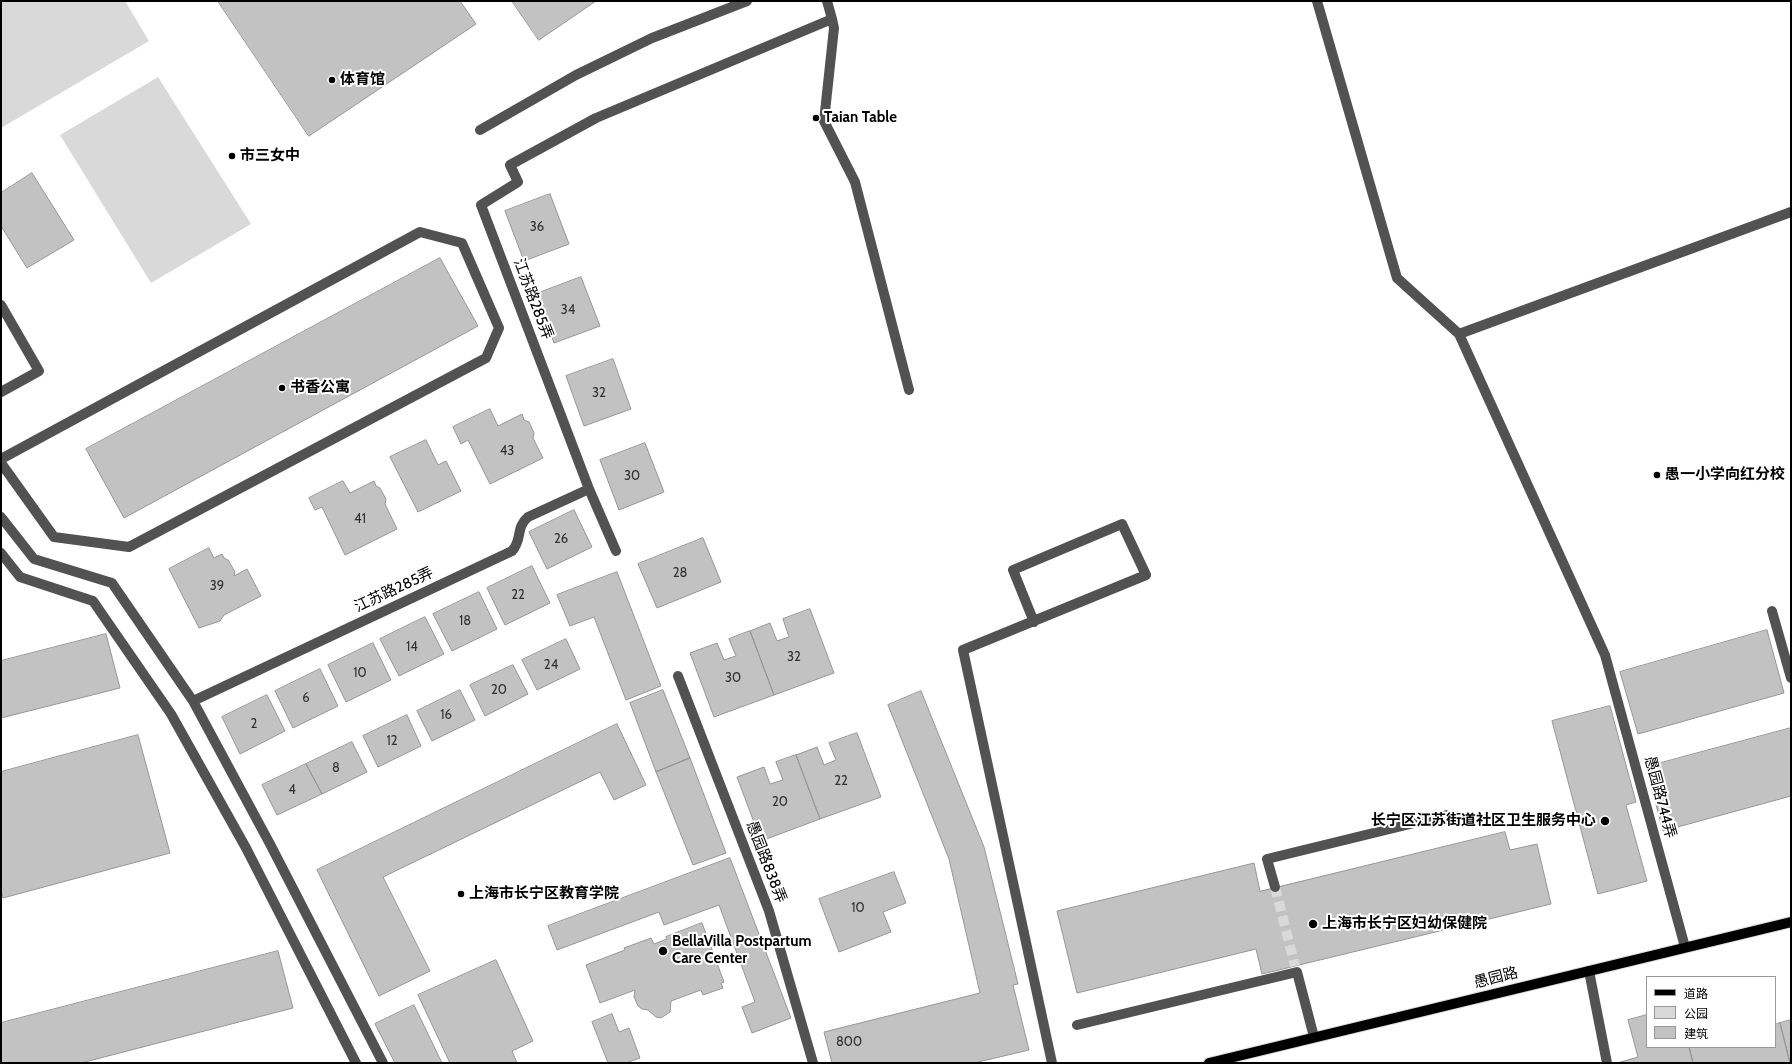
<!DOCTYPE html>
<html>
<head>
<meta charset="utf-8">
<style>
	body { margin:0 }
	#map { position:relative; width:1792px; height:1064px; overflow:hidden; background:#fff; font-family:Cabin,"Noto Sans SC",sans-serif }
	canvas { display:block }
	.frame { position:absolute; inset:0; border:2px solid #000; pointer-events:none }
	.legend { position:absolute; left:1646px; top:976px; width:130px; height:72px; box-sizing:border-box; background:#fff; border:1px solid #999; margin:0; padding:5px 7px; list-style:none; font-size:12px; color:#000 }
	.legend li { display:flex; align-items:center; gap:8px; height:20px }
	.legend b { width:20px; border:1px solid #999 }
</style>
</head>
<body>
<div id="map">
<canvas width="1792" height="1064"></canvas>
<div class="frame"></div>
<ul class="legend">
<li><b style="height:5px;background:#000"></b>道路</li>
<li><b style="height:11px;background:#d9d9d9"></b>公园</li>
<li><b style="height:11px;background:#c2c2c2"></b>建筑</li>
</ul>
</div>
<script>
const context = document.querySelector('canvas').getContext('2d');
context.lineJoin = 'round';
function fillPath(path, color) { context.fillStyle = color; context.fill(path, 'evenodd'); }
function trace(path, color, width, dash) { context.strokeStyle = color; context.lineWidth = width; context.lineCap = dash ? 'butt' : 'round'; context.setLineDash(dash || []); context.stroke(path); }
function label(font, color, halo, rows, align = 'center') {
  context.font = font + ' Cabin,"Noto Sans SC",sans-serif'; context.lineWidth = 4; context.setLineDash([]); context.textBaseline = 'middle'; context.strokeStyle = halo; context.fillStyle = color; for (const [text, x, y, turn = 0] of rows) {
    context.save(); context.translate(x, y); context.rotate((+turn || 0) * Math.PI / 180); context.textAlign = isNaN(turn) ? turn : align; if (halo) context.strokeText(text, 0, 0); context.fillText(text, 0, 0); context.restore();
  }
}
fillPath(new Path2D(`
	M 1,1 L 125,1 L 149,41 L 1,128 Z
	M 158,77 L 251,224 L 151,283 L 60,135 Z`), '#d9d9d9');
const building = new Path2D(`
	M 218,1 L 460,1 L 476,24 L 309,136 Z
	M 512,1 L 596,1 L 539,40 Z
	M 32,173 L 74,240 L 27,268 L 1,226 L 1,193 Z
	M 550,194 L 569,244 L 524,261 L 505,211 Z
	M 440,258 L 478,326 L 124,518 L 86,449 Z
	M 581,277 L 600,326 L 554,343 L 536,294 Z
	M 613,359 L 631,409 L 584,426 L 566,376 Z
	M 490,409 L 498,426 L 522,414 L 524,420 L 529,422 L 534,433 L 533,438 L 543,458 L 490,484 L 468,440 L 461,444 L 453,427 Z
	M 426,440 L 438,465 L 446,461 L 461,491 L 418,512 L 390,457 Z
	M 645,443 L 664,492 L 619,510 L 600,460 Z
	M 343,481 L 350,493 L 374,481 L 376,486 L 380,488 L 386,499 L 385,504 L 397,529 L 345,555 L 322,507 L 315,510 L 309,498 Z
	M 574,510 L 592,547 L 547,569 L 529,532 Z
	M 703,538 L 721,582 L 657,608 L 638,564 Z
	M 209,548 L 214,558 L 222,554 L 224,558 L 228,560 L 235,572 L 234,576 L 247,569 L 261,596 L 224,615 L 220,621 L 199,628 L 169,569 Z
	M 532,566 L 550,603 L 505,625 L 487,588 Z
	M 617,572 L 661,686 L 626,700 L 594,617 L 570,626 L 557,595 Z
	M 479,592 L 497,629 L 452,651 L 433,614 Z
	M 810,609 L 834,673 L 774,695 L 750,631 L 770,623 L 777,641 L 789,637 L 783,619 Z
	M 425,617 L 444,654 L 399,676 L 380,639 Z
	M 1767,630 L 1784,693 L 1638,734 L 1620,672 Z
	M 750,631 L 774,695 L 714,717 L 690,653 L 717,643 L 724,660 L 736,656 L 729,639 Z
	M 106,634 L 120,688 L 1,718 L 1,661 Z
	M 566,639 L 580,669 L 537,690 L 522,660 Z
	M 373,643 L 391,680 L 346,702 L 328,665 Z
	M 513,665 L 528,694 L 485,716 L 470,685 Z
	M 320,669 L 338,706 L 293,728 L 275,691 Z
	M 460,690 L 475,720 L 432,741 L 417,711 Z
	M 663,690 L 690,758 L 656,772 L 630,703 Z
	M 921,691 L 984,847 L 1018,984 L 1013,985 L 1029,1050 L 974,1063 L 832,1063 L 824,1032 L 980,993 L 949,859 L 888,705 Z
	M 267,695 L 285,731 L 240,754 L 222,717 Z
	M 1610,706 L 1636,802 L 1626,805 L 1647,881 L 1598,894 L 1552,721 Z
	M 407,715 L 421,746 L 378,767 L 363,736 Z
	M 617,724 L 646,785 L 614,800 L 600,772 L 383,877 L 430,971 L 379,996 L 317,870 Z
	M 1791,728 L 1791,796 L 1663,831 L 1646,767 Z
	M 857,733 L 881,797 L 820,819 L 796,755 L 817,747 L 824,765 L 836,760 L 829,743 Z
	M 138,735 L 170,853 L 3,898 L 1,890 L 1,772 Z
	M 352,742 L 367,772 L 322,794 L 306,764 Z
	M 796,755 L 820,819 L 761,841 L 737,777 L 764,767 L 770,784 L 783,780 L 776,762 Z
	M 690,758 L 726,853 L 693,865 L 656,772 Z
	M 306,764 L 322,794 L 277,815 L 262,785 Z
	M 1505,832 L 1510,850 L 1537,844 L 1551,904 L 1262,974 L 1256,949 L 1077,993 L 1057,911 L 1254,863 L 1260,891 Z
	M 730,858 L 791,1018 L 752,1033 L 742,1007 L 755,1002 L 719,905 L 664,925 L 659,912 L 557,950 L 548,926 Z
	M 894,872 L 906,903 L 883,912 L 891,932 L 839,952 L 819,899 Z
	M 702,923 L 724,982 L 721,983 L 723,988 L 703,995 L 701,990 L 671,1001 L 670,1012 L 661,1018 L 656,1017 L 648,1010 L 642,1009 L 638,1006 L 634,997 L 635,990 L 600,1003 L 586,965 L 625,950 L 624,948 L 651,938 L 654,944 L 667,939 L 666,937 Z
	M 278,951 L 293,1008 L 81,1063 L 1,1063 L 1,1023 Z
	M 496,960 L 533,1041 L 512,1051 L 517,1063 L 450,1063 L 418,995 Z
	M 414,1005 L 442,1063 L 395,1063 L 375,1024 Z
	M 612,1014 L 619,1032 L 629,1028 L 640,1058 L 626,1063 L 608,1063 L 592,1022 Z
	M 1647,1015 L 1647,1047 L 1689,1047 L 1693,1063 L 1617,1063 L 1638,1057 L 1628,1020 Z
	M 1791,1020 L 1791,1063 L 1790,1063 L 1780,1023 Z
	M 1780,1023 L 1790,1063 L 1693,1063 L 1689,1047 L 1775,1047 L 1775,1025 Z`);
fillPath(building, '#c2c2c2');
trace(building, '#969696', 1);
trace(new Path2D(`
	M 1275,887 L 1295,966`), '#d9d9d9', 10, [10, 5]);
const major = new Path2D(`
	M 1209,1063 L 1791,922`);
trace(major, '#dbdbdb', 12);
trace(new Path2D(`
	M 1317,1 L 1397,278 L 1459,334 L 1791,212
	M 832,19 L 834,28 L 824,121 L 855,182 L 909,390
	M 480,130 L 576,75 L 652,38 L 747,1
	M 1,305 L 39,371 L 1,392
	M 1459,334 L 1605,655 L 1685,947
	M 1,459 L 420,232 L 462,243 L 499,328 L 486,358 L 129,547 L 54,537 L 1,463
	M 1,517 L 34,559 L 112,583 L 193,701 L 270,844 L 383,1063
	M 616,551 L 589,489 L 481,205 L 518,182 L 510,165 L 596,118 L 832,19 L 827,1
	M 1,553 L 20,577 L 93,601 L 171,714 L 246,848 L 356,1063
	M 1772,611 L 1791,678
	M 1034,622 L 1013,570 L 1122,524 L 1146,575 L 963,650 L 1052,1063
	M 678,676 L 769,911 L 813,1063
	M 193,701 L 512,551 C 523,539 515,528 528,517 L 589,489
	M 1275,887 L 1267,859 L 1447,815
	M 1589,971 L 1607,1063
	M 1077,1025 L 1297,972 L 1314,1037`), '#525252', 10);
trace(major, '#000', 10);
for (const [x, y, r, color] of [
	[332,80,4,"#000"],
	[816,118,4,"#000"],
	[232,156,4,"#000"],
	[282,388,4,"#000"],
	[1657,475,4,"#000"],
	[1605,821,5,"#000"],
	[461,894,4,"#000"],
	[1313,924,5,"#000"],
	[663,951,5,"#000"]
]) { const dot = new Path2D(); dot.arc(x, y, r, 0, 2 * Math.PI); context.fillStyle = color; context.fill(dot); trace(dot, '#fff', 1.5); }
label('13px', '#303030', null, [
	["36",537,227],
	["34",568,310],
	["32",599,393],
	["43",507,451],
	["30",632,476],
	["41",360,519],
	["26",561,539],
	["28",680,573],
	["39",217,586],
	["22",518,595],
	["18",465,621],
	["14",412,647],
	["32",794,657],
	["24",551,665],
	["10",360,673],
	["30",733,678],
	["20",499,690],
	["6",306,698],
	["16",446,715],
	["2",254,724],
	["12",392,741],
	["8",336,768],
	["22",841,781],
	["4",292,790],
	["20",780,802],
	["10",858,908],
	["800",849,1042]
]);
label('bold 15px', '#000', '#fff', [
	["体育馆",340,80],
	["Taian Table",824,118],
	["市三女中",240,156],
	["书香公寓",290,388],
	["愚一小学向红分校",1665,475],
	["长宁区江苏街道社区卫生服务中心",1596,821,"right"],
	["上海市长宁区教育学院",469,894],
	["上海市长宁区妇幼保健院",1322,924],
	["BellaVilla Postpartum",672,942],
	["Care Center",672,959]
], 'left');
label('15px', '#000', '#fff', [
	["江苏路285弄",533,299,69],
	["江苏路285弄",394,590,-25],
	["愚园路744弄",1660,797,75],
	["愚园路838弄",766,862,69],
	["愚园路",1496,978,-14]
]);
</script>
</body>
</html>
